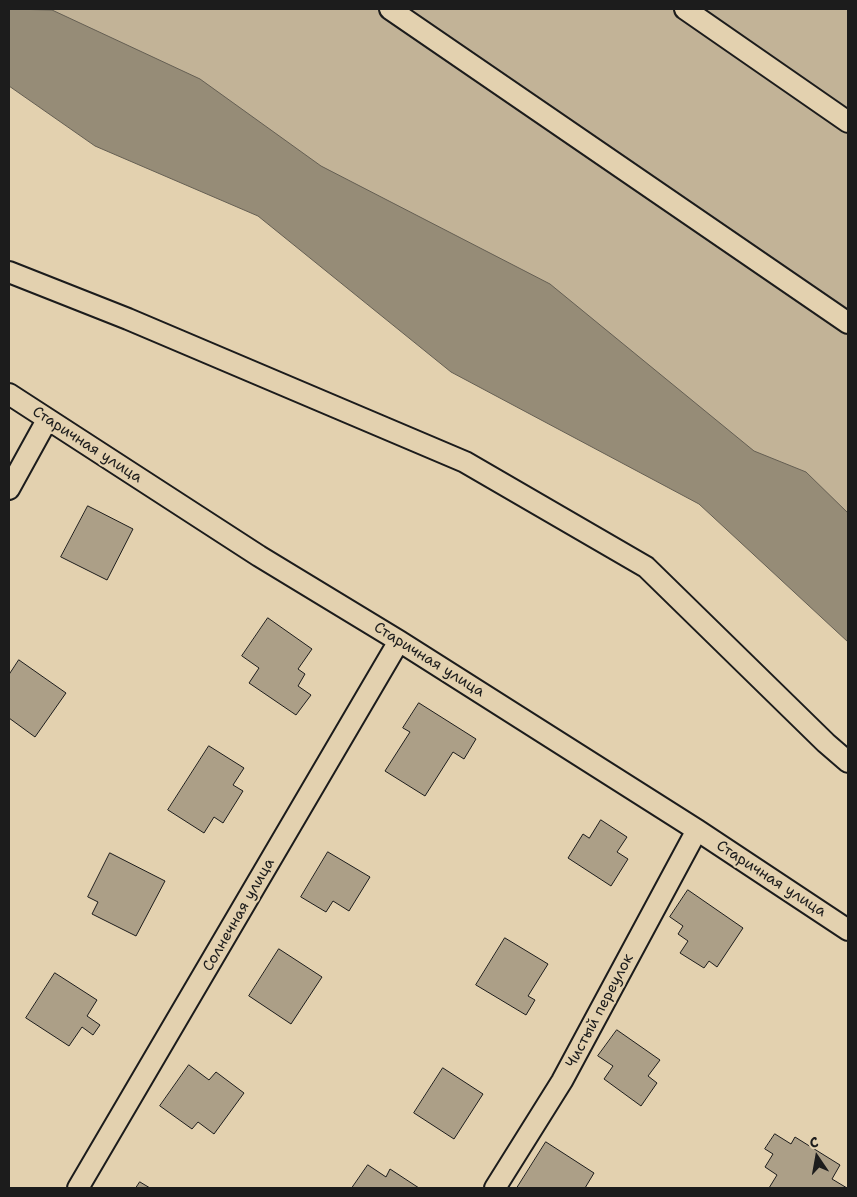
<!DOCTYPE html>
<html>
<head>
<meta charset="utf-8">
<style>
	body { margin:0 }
	#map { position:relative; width:857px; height:1197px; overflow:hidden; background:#e3d1af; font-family:"Shantell Sans",sans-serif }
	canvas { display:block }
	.frame { position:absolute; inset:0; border:10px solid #1c1c1c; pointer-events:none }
	.north { position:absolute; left:792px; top:1132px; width:50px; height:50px; -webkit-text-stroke:4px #e3d1af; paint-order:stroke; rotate:348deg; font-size:14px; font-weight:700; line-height:20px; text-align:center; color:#1c1c1c }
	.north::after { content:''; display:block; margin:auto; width:18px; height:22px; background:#1c1c1c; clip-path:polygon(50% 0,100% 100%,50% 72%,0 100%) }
</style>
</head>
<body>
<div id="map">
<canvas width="857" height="1197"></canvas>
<div class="frame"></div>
<div class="north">С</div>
</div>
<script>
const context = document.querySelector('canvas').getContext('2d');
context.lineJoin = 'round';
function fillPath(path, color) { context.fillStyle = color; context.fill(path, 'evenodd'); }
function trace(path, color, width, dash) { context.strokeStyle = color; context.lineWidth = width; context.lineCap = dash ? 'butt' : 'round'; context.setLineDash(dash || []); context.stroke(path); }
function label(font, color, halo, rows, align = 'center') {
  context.font = font + ' "Shantell Sans",sans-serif'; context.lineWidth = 4.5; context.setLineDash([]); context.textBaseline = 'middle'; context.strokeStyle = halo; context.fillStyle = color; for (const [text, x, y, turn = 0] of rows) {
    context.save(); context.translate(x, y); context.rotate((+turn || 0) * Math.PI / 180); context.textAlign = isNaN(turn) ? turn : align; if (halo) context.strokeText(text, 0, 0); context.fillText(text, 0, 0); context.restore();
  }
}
fillPath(new Path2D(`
	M 21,9 L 848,9 L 848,518 Z`), '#c2b397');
const water = new Path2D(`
	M 9,9 L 52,10 L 200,79 L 321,166 L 550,284 L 754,451 L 806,472 L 848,513 L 848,642 L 699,504 L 451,372 L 258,216 L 95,146 L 9,86 Z`);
fillPath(water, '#968c77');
trace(water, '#655f53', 1);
const building = new Path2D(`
	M 88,506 L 133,529 L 107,580 L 61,557 Z
	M 268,618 L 312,649 L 298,669 L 305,674 L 298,686 L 311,695 L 296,715 L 249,683 L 259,668 L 242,656 Z
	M 19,660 L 66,693 L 35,737 L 9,718 L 9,675 Z
	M 419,703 L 476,739 L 464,759 L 453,752 L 425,796 L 385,771 L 410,732 L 403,728 Z
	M 209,746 L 244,768 L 233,785 L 243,791 L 223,823 L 214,817 L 204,833 L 168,810 Z
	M 601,820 L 627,837 L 617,852 L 628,859 L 611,886 L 568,858 L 583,834 L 589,838 Z
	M 328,852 L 370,877 L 349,911 L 333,901 L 326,912 L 301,897 Z
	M 110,853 L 165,881 L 136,936 L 92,914 L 98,902 L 88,897 Z
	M 688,890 L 743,928 L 717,967 L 709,961 L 704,968 L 680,953 L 688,941 L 678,934 L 683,926 L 670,917 Z
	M 505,938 L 548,964 L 528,996 L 535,1000 L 526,1015 L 476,985 Z
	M 279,949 L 322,977 L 291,1024 L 249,996 Z
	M 55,973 L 97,1000 L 87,1016 L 100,1025 L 93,1035 L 82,1027 L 69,1046 L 26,1018 Z
	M 617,1030 L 660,1060 L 648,1076 L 657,1083 L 641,1106 L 604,1079 L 613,1066 L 598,1056 Z
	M 189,1065 L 209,1080 L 216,1072 L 244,1093 L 214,1134 L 198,1122 L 192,1129 L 160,1106 Z
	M 443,1068 L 483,1094 L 454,1139 L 414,1113 Z
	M 775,1134 L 791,1144 L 795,1137 L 840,1165 L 832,1179 L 847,1188 L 769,1188 L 777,1175 L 765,1167 L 773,1154 L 765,1149 Z
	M 546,1142 L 594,1173 L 585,1188 L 517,1188 Z
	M 368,1165 L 386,1177 L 390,1169 L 419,1188 L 352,1188 Z
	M 140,1182 L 150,1188 L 136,1188 Z`);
fillPath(building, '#ac9f87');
trace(building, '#1c1c1c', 1);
const minor = new Path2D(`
	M 390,9 L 848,323
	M 685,9 L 848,122
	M 9,272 L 128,319 L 465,462 L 646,567 L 826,743 L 848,762
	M 9,394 L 259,556 L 399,641 L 697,830 L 848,930
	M 9,489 L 47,420
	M 78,1188 L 399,641
	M 495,1188 L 562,1081 L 697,830`);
trace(minor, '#1c1c1c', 24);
trace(minor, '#e3d1af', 20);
label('15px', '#1c1c1c', '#e3d1af', [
	["Старичная улица",87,445,33],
	["Старичная улица",429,660,32],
	["Старичная улица",771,879,33],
	["Солнечная улица",239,915,-60],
	["Чистый переулок",600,1011,-62]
]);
</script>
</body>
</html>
